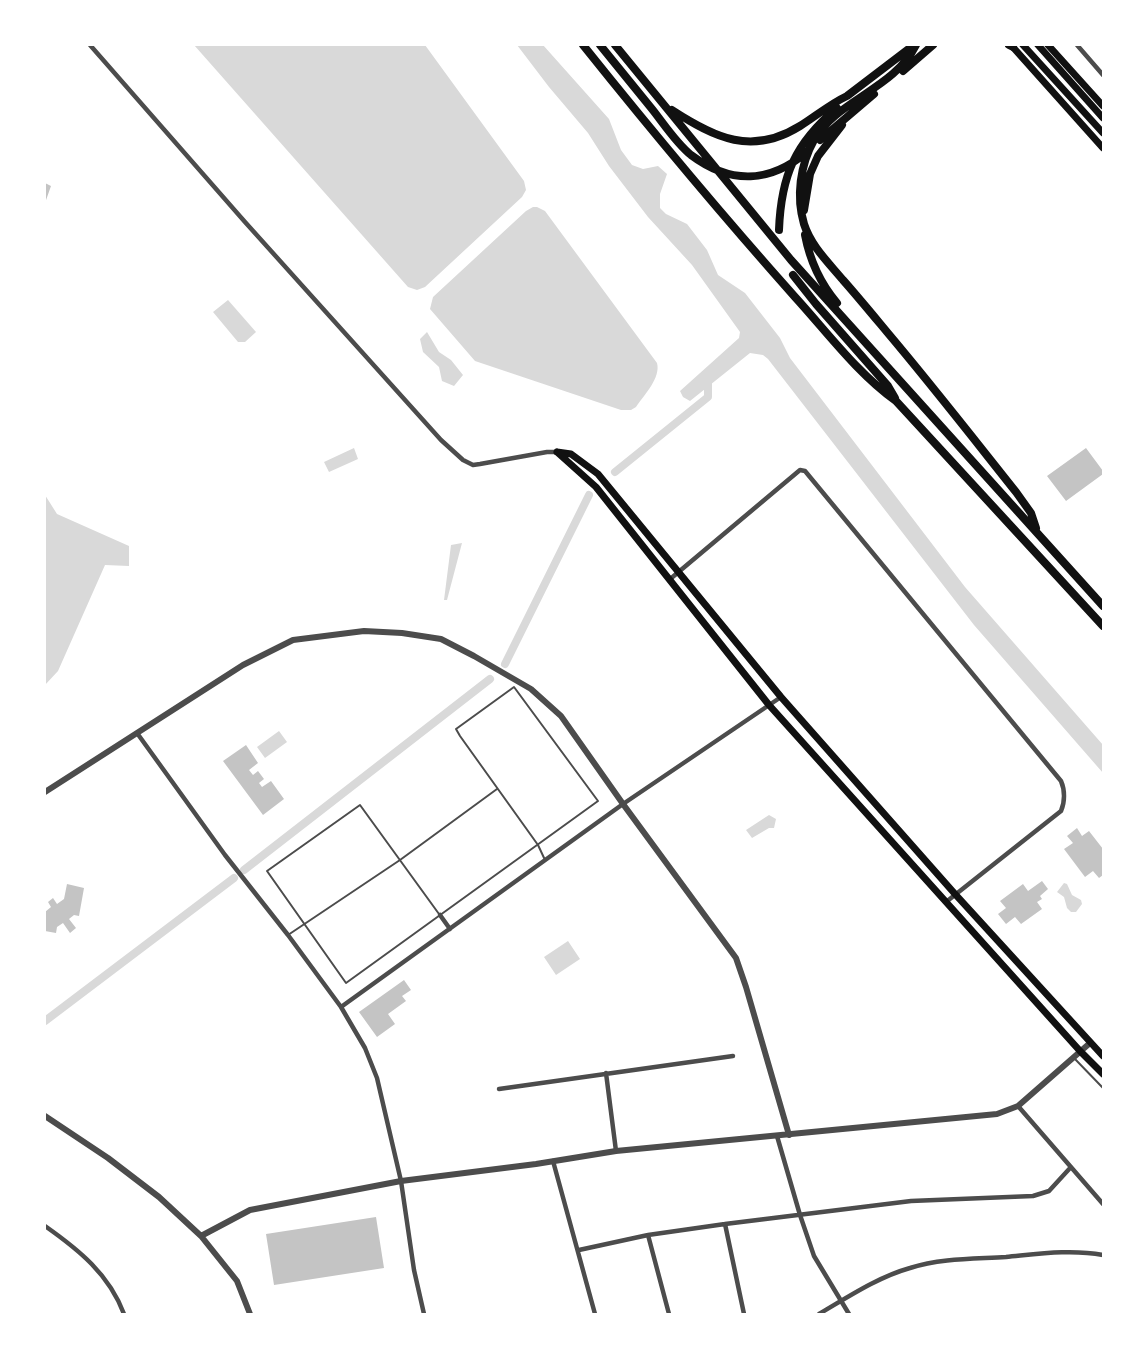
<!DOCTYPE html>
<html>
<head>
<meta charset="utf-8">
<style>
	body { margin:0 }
	#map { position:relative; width:1148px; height:1359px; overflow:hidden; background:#fff; font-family:Poppins,sans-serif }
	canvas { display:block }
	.frame { position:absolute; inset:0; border:46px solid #fff; pointer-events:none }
</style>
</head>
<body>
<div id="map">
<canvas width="1148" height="1359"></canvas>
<div class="frame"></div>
</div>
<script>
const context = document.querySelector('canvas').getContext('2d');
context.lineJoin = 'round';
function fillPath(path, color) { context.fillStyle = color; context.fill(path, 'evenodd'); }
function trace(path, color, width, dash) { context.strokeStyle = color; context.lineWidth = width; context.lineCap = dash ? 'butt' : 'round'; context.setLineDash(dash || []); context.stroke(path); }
fillPath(new Path2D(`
	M 194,45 L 425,45 L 524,181 L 526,190 L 522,197 L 425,287 L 417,290 L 408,287 Z
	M 517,45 L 543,45 L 609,119 L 621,150 L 632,165 L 643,169 L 658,166 L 667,174 L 660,194 L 660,208 L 666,214 L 687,224 L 707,250 L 718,275 L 745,293 L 780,338 L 790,358 L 965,587 L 1103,745 L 1103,773 L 974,625 L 768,359 L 763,355 L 750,353 L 690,401 L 683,397 L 680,391 L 739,338 L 740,332 L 692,265 L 648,217 L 609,166 L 588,133 L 549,87 Z
	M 533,207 L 537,207 L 545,211 L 657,363 C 661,378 644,395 636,407 L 631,410 L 621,410 L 475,361 L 430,309 L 433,297 L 526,211 Z
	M 228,300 L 256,332 L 245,342 L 238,342 L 213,312 Z
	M 427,332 L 439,352 L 451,360 L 463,375 L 454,386 L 442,381 L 439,367 L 423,352 L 420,339 Z
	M 354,448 L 358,459 L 329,472 L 324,462 Z
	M 45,495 L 57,514 L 129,546 L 129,566 L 105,565 L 58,671 L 45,685 Z
	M 462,543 L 447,600 L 444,600 L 451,545 Z
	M 279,731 L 287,742 L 265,758 L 257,747 Z
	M 769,815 L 776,819 L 774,828 L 769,828 L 752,838 L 746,830 Z
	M 1064,883 L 1067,884 L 1072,895 L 1081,900 L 1082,904 L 1076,912 L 1071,912 L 1067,908 L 1064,897 L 1057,892 Z
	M 568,941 L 580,959 L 556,975 L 544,957 Z`), '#d9d9d9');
trace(new Path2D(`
	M 615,472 L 708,397 L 708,377
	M 505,664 L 589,495
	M 244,870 L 490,679
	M 45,1021 L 234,878`), '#d9d9d9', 8);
fillPath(new Path2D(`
	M 45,183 L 51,186 L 45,203 Z
	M 1086,448 L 1103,471 L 1103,474 L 1066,501 L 1047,476 Z
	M 246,745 L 258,763 L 249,770 L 253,775 L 258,771 L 264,779 L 259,783 L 262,787 L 271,781 L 284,799 L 263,815 L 223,761 Z
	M 1077,828 L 1082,836 L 1089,831 L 1103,849 L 1103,875 L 1099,878 L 1093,871 L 1085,877 L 1064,849 L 1073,843 L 1067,836 Z
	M 1042,881 L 1048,889 L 1040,896 L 1042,899 L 1037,902 L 1042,909 L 1021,924 L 1015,917 L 1006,924 L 998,914 L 1006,908 L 1000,901 L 1023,884 L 1028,891 Z
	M 67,884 L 84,888 L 79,916 L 74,915 L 69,919 L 76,928 L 70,933 L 63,923 L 57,927 L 56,933 L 45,931 L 45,912 L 51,907 L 48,902 L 53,898 L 57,904 L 64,899 Z
	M 404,980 L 411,990 L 402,996 L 406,1001 L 388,1014 L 395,1024 L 377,1037 L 359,1012 Z
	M 376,1217 L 384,1268 L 274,1285 L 266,1234 Z`), '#c4c4c4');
trace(new Path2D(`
	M 439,914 L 360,805 L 267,871 L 346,983 L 598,801 L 514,687 L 456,729 L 460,736 L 538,845 L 545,860
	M 288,935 L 400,860 L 497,789
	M 1074,1058 L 1103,1088`), '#4c4c4c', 2);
trace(new Path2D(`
	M 90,45 L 245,222 L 441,440 L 463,460 L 473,465 L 480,464 L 547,452 L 557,452
	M 1077,45 L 1103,75
	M 669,580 L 800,470 L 805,471 L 1061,781 C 1065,790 1065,802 1061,811 L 946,902
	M 137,733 L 225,855 L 288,935 L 341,1007 L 365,1048 L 377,1078 L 401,1181 L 414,1270 L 424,1314
	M 440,915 L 450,929
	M 341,1007 L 623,804 L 781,697
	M 606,1073 L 616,1151
	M 499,1089 L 733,1056
	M 1018,1106 L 1103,1204
	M 777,1136 L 800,1215 L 814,1256 L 849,1314
	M 553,1161 L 595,1314
	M 725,1224 L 744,1314
	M 45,1226 C 79,1250 109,1274 124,1314
	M 648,1235 L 669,1314
	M 579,1250 L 648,1235 L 725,1224 L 911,1201 L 1033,1196 L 1049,1191 L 1071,1167
	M 819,1314 C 848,1297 878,1277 910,1268 C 941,1258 974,1259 1006,1257 C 1038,1254 1071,1249 1103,1255`), '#4c4c4c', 4.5);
trace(new Path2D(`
	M 45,792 L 243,665 L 293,640 L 364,631 L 402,633 L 441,639 L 474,656 L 531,689 L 561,716 L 623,804 L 736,958 L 746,987 L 789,1135
	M 45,1116 L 108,1158 L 159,1197 L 201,1236 L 237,1281 L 250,1314
	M 201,1236 L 250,1210 L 401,1181 L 536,1164 L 616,1151 L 997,1114 L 1018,1106 L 1090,1043`), '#4c4c4c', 6);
trace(new Path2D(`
	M 1011,45 L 1103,148
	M 1023,45 L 1103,133
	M 1038,45 L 1103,118
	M 1048,45 L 1103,106
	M 557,452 L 596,487 L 769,705 L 1080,1051 L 1103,1074
	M 557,452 L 571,454 L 598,474 L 781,697 L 955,894 L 1103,1056`), '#111', 7);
trace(new Path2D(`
	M 583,45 C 651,130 722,215 795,297 C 827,332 857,373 896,401 L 1103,626
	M 600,45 C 617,66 635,88 652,109 C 664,124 676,143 691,155 C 731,185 771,183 808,151
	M 615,45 L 791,260 L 1103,606
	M 916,45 C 894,89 837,100 814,140 C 800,165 796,197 804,224 C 811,246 828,262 843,280 C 858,297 872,314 887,332 C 931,384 973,438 1016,492 L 1031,513 L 1036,528
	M 1009,45 L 1013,47
	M 903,71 L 933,45
	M 672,110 C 715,138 752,156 800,126 C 816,116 830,104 847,96 L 914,45
	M 820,140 L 874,94
	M 804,210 L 810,174 L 818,156 L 842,125
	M 779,230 C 781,176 795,143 837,108
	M 805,235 C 810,261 820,283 837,303
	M 793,275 L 816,304 L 888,386 L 895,398`), '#111', 8);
</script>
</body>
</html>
